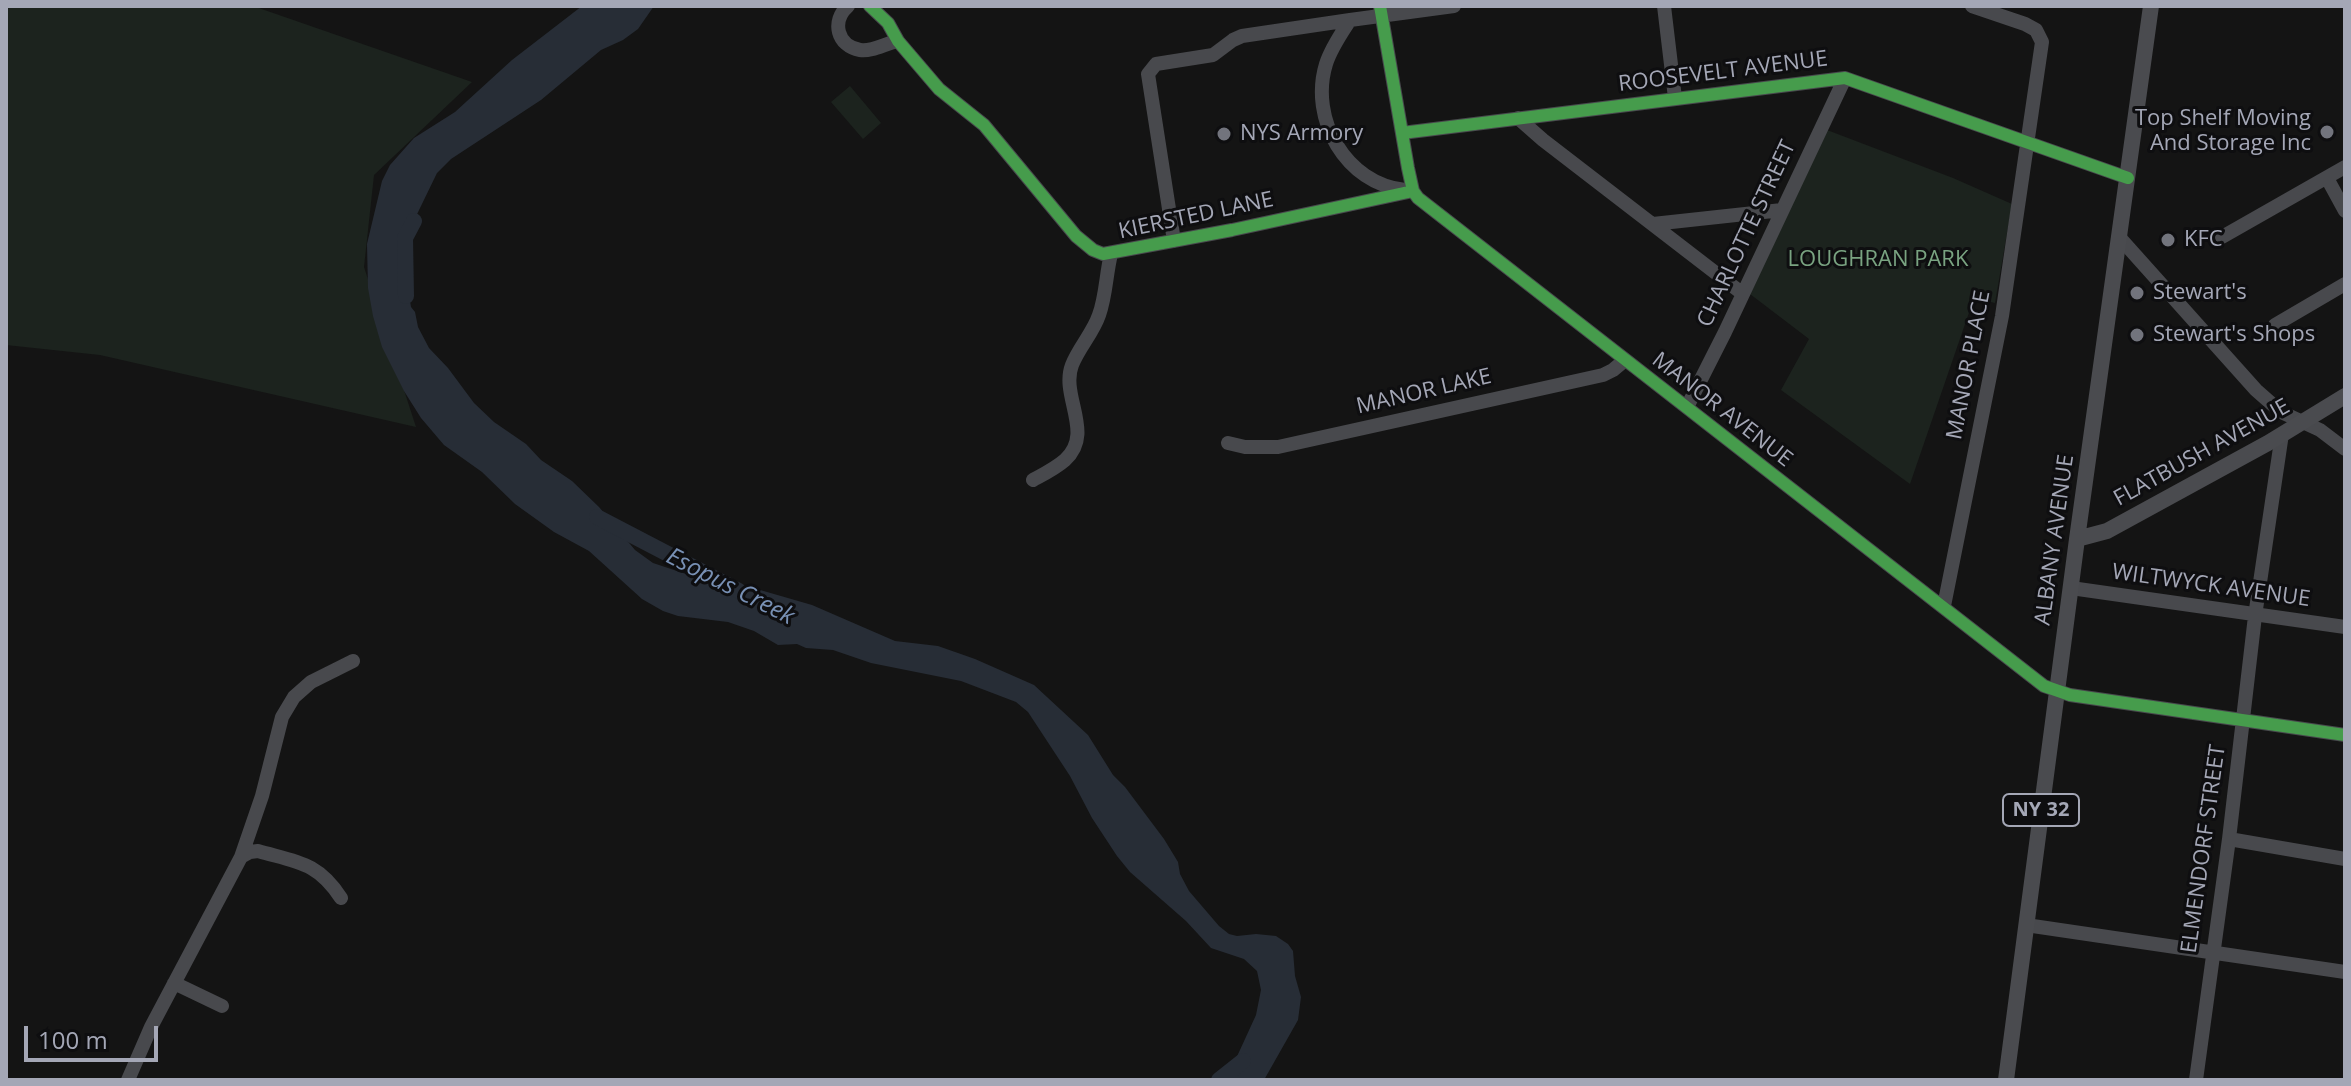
<!DOCTYPE html>
<html>
<head>
<meta charset="utf-8">
<style>
	body { margin:0 }
	#map { position:relative; width:2351px; height:1086px; overflow:hidden; background:#141414; font-family:"Open Sans",sans-serif }
	canvas { display:block }
	.frame { position:absolute; inset:0; border:8px solid #a4a7b6; pointer-events:none }
	.scale { position:absolute; left:24px; top:1026px; width:134px; height:36px; box-sizing:border-box; border:4px solid #a4a7b6; border-top:0; padding-left:10px; font-size:24px; line-height:28px; white-space:nowrap; color:#a4a7b6; -webkit-text-stroke:6px #0e0e10; paint-order:stroke }
</style>
</head>
<body>
<div id="map">
<canvas width="2351" height="1086"></canvas>
<div class="frame"></div>
<div class="scale">100 m</div>
</div>
<script>
const context = document.querySelector('canvas').getContext('2d');
context.lineJoin = 'round';
function fillPath(path, color) { context.fillStyle = color; context.fill(path, 'evenodd'); }
function trace(path, color, width, dash) { context.strokeStyle = color; context.lineWidth = width; context.lineCap = dash ? 'butt' : 'round'; context.setLineDash(dash || []); context.stroke(path); }
function label(font, color, halo, rows, align = 'center') {
  context.font = font + ' "Open Sans",sans-serif'; context.lineWidth = 6; context.setLineDash([]); context.textBaseline = 'middle'; context.strokeStyle = halo; context.fillStyle = color; for (const [text, x, y, turn = 0] of rows) {
    context.save(); context.translate(x, y); context.rotate((+turn || 0) * Math.PI / 180); context.textAlign = isNaN(turn) ? turn : align; if (halo) context.strokeText(text, 0, 0); context.fillText(text, 0, 0); context.restore();
  }
}
fillPath(new Path2D(`
	M 6,6 L 253,6 L 472,82 L 374,175 L 364,267 L 416,427 L 100,355 L 6,345 Z
	M 850,86 L 881,123 L 863,139 L 831,102 Z
	M 1827,130 L 1953,178 L 2012,204 L 1995,303 L 1974,298 L 1910,484 L 1781,390 L 1809,339 L 1750,294 Z`), '#1c231e');
fillPath(new Path2D(`
	M 582,6 L 654,6 L 638,29 L 623,40 L 601,50 L 541,100 L 451,159 L 437,173 L 405,239 L 404,262 L 411,307 L 415,312 L 418,327 L 429,348 L 448,368 L 474,403 L 494,422 L 526,444 L 541,460 L 572,481 L 599,507 L 635,550 L 653,563 L 695,577 L 736,583 L 812,605 L 895,641 L 938,646 L 975,659 L 1034,685 L 1088,735 L 1113,775 L 1125,787 L 1164,839 L 1178,862 L 1180,874 L 1189,891 L 1219,926 L 1229,934 L 1237,936 L 1256,934 L 1276,936 L 1288,944 L 1293,951 L 1295,976 L 1301,997 L 1298,1020 L 1264,1080 L 1222,1080 L 1234,1063 L 1256,1015 L 1261,990 L 1257,971 L 1244,959 L 1211,948 L 1186,921 L 1130,872 L 1117,856 L 1092,818 L 1070,776 L 1028,712 L 1016,702 L 961,681 L 871,663 L 833,650 L 806,648 L 797,644 L 778,645 L 754,631 L 728,622 L 678,616 L 663,611 L 642,599 L 589,551 L 554,532 L 515,504 L 482,472 L 444,445 L 421,418 L 404,391 L 382,347 L 373,316 L 368,288 L 367,244 L 382,181 L 390,165 L 414,138 L 455,112 L 512,60 Z`), '#272d36');
trace(new Path2D(`
	M 406,296 L 405,238 L 414,221
	M 597,517 L 739,591
	M 1219,1080 L 1243,1061`), '#272d36', 16);
trace(new Path2D(`
	M 848,6 C 831,21 837,46 860,50 C 872,52 886,43 898,41
	M 870,6 L 888,23 L 898,41 L 939,89 L 984,125 L 1076,236 L 1093,250 L 1103,254 L 1232,230 L 1413,191
	M 1380,6 L 1408,168 L 1413,191 L 1418,198 L 2044,686 L 2070,695 L 2345,735
	M 1664,6 L 1675,98
	M 1518,118 L 1543,140 L 1743,294
	M 1402,133 L 1845,78 L 2128,178
	M 2327,178 L 2345,211
	M 1405,190 C 1346,184 1309,119 1326,64 C 1331,48 1341,34 1350,20 L 1454,6
	M 1653,224 L 1782,210
	M 2119,237 L 2256,390 L 2281,412 L 2320,430 L 2345,449
	M 2222,237 L 2345,167
	M 1174,241 L 1148,74 L 1156,64 L 1213,55 L 1233,40 L 1242,36 L 1350,20
	M 2275,325 L 2345,284
	M 1687,407 L 1725,332 L 1845,78
	M 1228,443 L 1245,447 L 1278,447 L 1603,375 L 1613,370 L 1625,360
	M 1033,480 C 1044,474 1056,468 1065,460 C 1095,433 1060,396 1072,365 C 1079,347 1093,333 1099,315 C 1106,296 1106,274 1111,254
	M 2071,588 L 2345,627
	M 1944,606 L 2002,316 L 2042,42 L 2036,30 L 2025,24 L 1972,6
	M 2229,839 L 2345,859
	M 241,857 L 250,852 L 258,851 C 297,862 318,862 341,898
	M 2026,925 L 2345,972
	M 174,983 L 222,1006
	M 128,1080 L 151,1027 L 241,857 L 262,796 L 282,717 L 294,697 L 311,682 L 353,661
	M 2196,1080 L 2229,839 L 2255,616 L 2282,434`), '#48494d', 14);
trace(new Path2D(`
	M 2077,539 L 2107,531 L 2268,443 L 2345,396
	M 2006,1080 L 2077,539 L 2151,6`), '#4a4b4f', 16);
trace(new Path2D(`
	M 870,6 L 888,23 L 898,41 L 939,89 L 984,125 L 1076,236 L 1093,250 L 1103,254 L 1232,230 L 1413,191
	M 1380,6 L 1408,168 L 1413,191 L 1418,198 L 2044,686 L 2070,695 L 2345,735
	M 1402,133 L 1845,78 L 2128,178`), '#469c4c', 12);
for (const [x, y, r, color] of [
	[2327,132,8,"#72747d"],
	[1224,134,8,"#72747d"],
	[2168,240,8,"#72747d"],
	[2137,293,8,"#72747d"],
	[2137,335,8,"#72747d"]
]) { const dot = new Path2D(); dot.arc(x, y, r, 0, 2 * Math.PI); context.fillStyle = color; context.fill(dot); trace(dot, '#0e0e10', 3); }
for (const [x, y, w] of [
	[2041,810,76]
]) { const box = new Path2D(); box.roundRect(x - w / 2, y - 16, w, 32, 6); context.fillStyle = '#0e0e10'; context.fill(box); trace(box, '#a4a7b6', 2); }
label('bold 20px', '#a4a7b6', null, [
	["NY 32",2041,810]
]);
label('22px', '#a4a7b6', '#0e0e10', [
	["ROOSEVELT AVENUE",1723,72,-7],
	["KIERSTED LANE",1196,216,-12],
	["CHARLOTTE STREET",1747,234,-65],
	["MANOR PLACE",1969,365,-79],
	["MANOR LAKE",1424,392,-13],
	["MANOR AVENUE",1722,410,38],
	["FLATBUSH AVENUE",2202,453,-29],
	["ALBANY AVENUE",2055,540,-82],
	["WILTWYCK AVENUE",2211,586,8],
	["ELMENDORF STREET",2204,849,-82]
]);
label('22px', '#a4a7b6', '#0e0e10', [
	["Top Shelf Moving",2311,119,"right"],
	["And Storage Inc",2311,144,"right"],
	["NYS Armory",1240,134],
	["KFC",2184,240],
	["Stewart's",2153,293],
	["Stewart's Shops",2153,335]
], 'left');
label('22px', '#79a381', '#0e0e10', [
	["LOUGHRAN PARK",1878,260]
]);
label('italic 24px', '#7890b4', '#0e0e10', [
	["Esopus Creek",730,587,27]
]);
</script>
</body>
</html>
